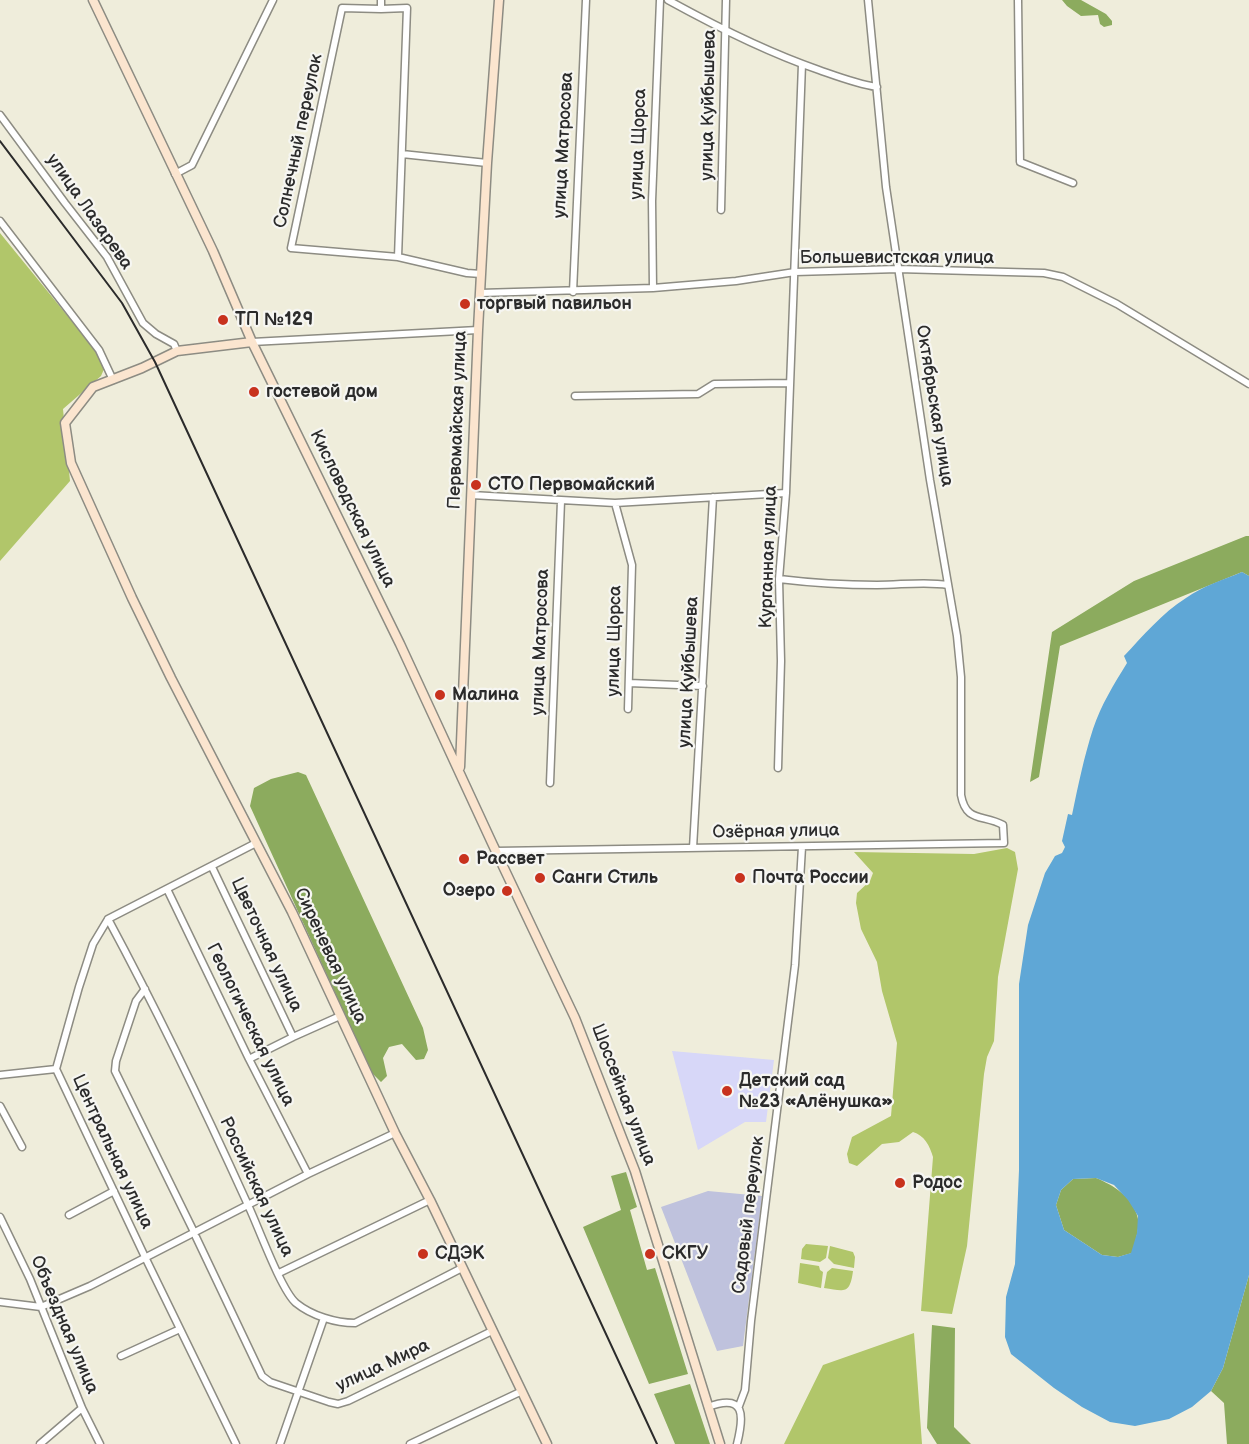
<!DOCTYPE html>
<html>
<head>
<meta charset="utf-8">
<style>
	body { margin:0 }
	canvas { display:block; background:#efeddb }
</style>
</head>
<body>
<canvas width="1249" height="1444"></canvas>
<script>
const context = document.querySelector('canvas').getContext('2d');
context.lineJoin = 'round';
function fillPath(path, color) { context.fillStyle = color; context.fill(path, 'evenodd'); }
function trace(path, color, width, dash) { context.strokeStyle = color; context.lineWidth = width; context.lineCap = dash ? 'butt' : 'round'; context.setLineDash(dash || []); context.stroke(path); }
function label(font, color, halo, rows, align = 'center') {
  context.font = font + ' "Balsamiq Sans",sans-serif'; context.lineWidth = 4.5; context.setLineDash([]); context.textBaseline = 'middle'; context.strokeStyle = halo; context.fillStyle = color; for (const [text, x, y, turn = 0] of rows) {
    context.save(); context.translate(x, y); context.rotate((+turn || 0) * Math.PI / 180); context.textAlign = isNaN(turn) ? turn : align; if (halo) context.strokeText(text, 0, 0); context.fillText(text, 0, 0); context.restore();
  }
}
fillPath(new Path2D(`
	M 672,1051 L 774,1060 L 766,1122 L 745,1122 L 698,1150 Z`), '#d7d7f8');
fillPath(new Path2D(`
	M 708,1191 L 762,1196 L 743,1346 L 717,1351 L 661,1207 Z`), '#bfc2dd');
fillPath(new Path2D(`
	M 0,233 L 97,352 L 104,369 L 101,376 L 63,409 L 70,481 L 0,561 Z
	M 1007,848 L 1015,852 L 1018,869 L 998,977 L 994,1041 L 987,1057 L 984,1074 L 967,1246 L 952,1314 L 921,1311 L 933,1157 C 930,1146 924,1135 913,1132 L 899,1142 L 882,1144 L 857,1166 L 849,1163 L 847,1154 L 852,1137 L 891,1116 L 897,1043 L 882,991 L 877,962 L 861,929 L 856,903 L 857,893 L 870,881 L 873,873 L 854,852 L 974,854 Z
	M 806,1244 L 828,1246 L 826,1258 L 820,1262 L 801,1259 L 802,1249 Z
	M 830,1246 L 853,1252 L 855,1257 L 854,1268 L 834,1264 L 828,1258 Z
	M 800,1263 L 819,1266 L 820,1270 L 823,1272 L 821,1288 L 798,1283 Z
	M 832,1268 L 853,1271 C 850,1295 844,1291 824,1288 L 827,1272 Z
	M 914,1333 L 922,1444 L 784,1444 L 823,1365 Z`), '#b1c66a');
fillPath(new Path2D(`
	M 1062,0 L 1081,0 L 1106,14 L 1112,21 L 1112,25 L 1104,27 L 1100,24 L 1098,15 L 1081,16 L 1067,6 Z
	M 1246,536 L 1249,536 L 1249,576 L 1242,572 L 1060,646 L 1039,777 L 1030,782 L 1052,632 L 1134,581 Z
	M 298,772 L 306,775 L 423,1028 L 428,1050 L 424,1059 L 416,1060 L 402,1044 L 389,1047 L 383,1058 L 387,1076 L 381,1082 L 371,1072 L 250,806 L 254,788 L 271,779 Z
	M 626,1172 L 637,1207 L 630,1210 L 647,1270 L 655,1268 L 688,1374 L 649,1384 L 583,1227 L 621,1210 L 611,1176 Z
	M 1096,1178 C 1113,1185 1131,1196 1137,1215 C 1141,1226 1135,1242 1132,1253 L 1118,1257 L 1102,1255 L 1064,1230 L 1056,1205 L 1061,1190 L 1073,1179 Z
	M 1249,1275 L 1249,1444 L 1227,1444 L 1224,1403 L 1211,1391 L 1223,1368 Z
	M 932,1325 L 955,1328 L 954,1427 L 971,1444 L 937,1444 L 927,1428 Z
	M 690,1384 L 710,1444 L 675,1444 L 654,1394 Z`), '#8cab5e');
fillPath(new Path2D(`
	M 1242,572 L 1249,576 L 1249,1275 L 1223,1368 L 1211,1391 L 1192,1407 L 1169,1419 L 1135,1426 L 1110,1422 L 1082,1407 L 1054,1388 L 1011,1354 L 1005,1337 L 1006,1297 L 1015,1264 L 1019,1170 L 1019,984 L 1028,925 L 1045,873 L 1055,856 L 1062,853 L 1065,847 L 1062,841 L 1068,814 L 1072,815 C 1078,786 1084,757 1093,729 C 1101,705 1114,684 1127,663 L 1124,656 C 1143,636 1162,613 1186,598 C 1203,586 1223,580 1242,572 ZM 1096,1178 L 1114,1185 L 1128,1200 L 1138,1216 L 1137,1233 L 1131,1253 L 1118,1257 L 1102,1255 L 1064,1230 L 1056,1205 L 1061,1190 L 1073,1179 Z`), '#5fa7d6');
const street = new Path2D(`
	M 381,0 L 381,9 L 342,8 L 291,248 L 398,257 L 467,273 L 481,274
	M 668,0 C 717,27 767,52 819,70 C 839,77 857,84 877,87
	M 1018,0 L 1020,162 L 1073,183
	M 381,9 L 407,8 L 398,257
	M 0,115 L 65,203 L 107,257 L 143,323 L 156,334 L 174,344 L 177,351
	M 402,154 L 487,163
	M 175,174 L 192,165 L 273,0
	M 721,210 L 726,0
	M 0,221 L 99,350 L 113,380
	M 653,288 L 652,201 L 660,0
	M 573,292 L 586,0
	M 480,293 L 653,288 L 736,281 L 795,272 L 898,269 L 1044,273 L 1063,277 L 1117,304 L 1249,384
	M 252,342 L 478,330
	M 575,396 L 698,394 L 714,384 L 790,383
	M 471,495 L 615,503 L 786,493
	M 615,503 L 632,565 L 628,709
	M 779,579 C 812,583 844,585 877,585 C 901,585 925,581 948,585
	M 629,683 L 703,686
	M 778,768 L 781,661 L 779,579 L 786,493 L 802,64
	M 550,783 L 561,501
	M 693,848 L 713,497
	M 496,851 L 1004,843 L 1003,825 C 983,814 966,823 961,795 L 961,677 L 957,636 L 930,480 L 886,187 L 868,0
	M 212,867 L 293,1037
	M 167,889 L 249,1059 L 308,1174
	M 108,919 C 158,1012 204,1108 248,1205 C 258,1226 281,1290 296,1303 C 312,1316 336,1323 355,1323 L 462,1268
	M 145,989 L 136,1001 L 116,1061 L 115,1071 L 194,1232
	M 249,1059 L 293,1037 L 340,1016
	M 0,1075 L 56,1069
	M 0,1106 L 22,1147
	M 69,1215 L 114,1191
	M 0,1217 L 30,1279 L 82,1408 L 100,1444
	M 196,1237 L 262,1376 L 270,1382 L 329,1402 L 338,1404 L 348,1401 L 492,1331
	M 279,1273 L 430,1200
	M 0,1302 L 41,1307 L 90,1286 L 308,1174 L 395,1133
	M 121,1356 L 180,1329
	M 739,1406 L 745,1390 L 751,1321 L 795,965 L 802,847
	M 708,1407 C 746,1393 744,1416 737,1444
	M 40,1444 L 82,1408
	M 236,1444 L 145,1257 L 56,1069 L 79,987 L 93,944 L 108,919 L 256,843
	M 280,1444 L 324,1318
	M 410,1444 L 520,1392`);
const secondary = new Path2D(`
	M 93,0 L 213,251 L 252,342 L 400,644 L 492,843 L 575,1018 L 635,1171 L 720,1444
	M 252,342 L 177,351 L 142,368 L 93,387 L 65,423 L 71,463 L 132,598 L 171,678 L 292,912 L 395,1133 L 430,1200 L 547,1444
	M 460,767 L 478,330 L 487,163 L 499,0`);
trace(street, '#8d8c83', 9);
trace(secondary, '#8d8c83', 11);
trace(street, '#fff', 6);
trace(secondary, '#fbe5cf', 8);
trace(new Path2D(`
	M 0,141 L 122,303 L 155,362 L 657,1444`), '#2b2b2b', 2);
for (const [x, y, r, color] of [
	[465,304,6,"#c8321e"],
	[223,320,6,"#c8321e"],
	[254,392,6,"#c8321e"],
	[476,485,6,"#c8321e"],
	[440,695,6,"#c8321e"],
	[464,859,6,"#c8321e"],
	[540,878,6,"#c8321e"],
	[740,878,6,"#c8321e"],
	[507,891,6,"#c8321e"],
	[727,1091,6,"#c8321e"],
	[900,1183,6,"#c8321e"],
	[423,1254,6,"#c8321e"],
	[650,1254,6,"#c8321e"]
]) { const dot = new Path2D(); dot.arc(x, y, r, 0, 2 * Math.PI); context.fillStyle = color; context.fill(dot); trace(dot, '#f6f6f2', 2); }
label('18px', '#2b2b2b', '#f6f6f2', [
	["улица Куйбышева",709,105,-89],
	["Солнечный переулок",299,141,-78],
	["улица Щорса",639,144,-88],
	["улица Матросова",564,145,-87],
	["улица Лазарева",89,212,55],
	["Большевистская улица",897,258],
	["Октябрьская улица",934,406,81],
	["Первомайская улица",458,420,-88],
	["Кисловодская улица",352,509,64],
	["Курганная улица",769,557,-88],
	["улица Щорса",615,641,-89],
	["улица Матросова",541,642,-88],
	["улица Куйбышева",689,672,-87],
	["Озёрная улица",776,832,-1],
	["Цветочная улица",266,945,65],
	["Сиреневая улица",330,956,65],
	["Геологическая улица",250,1025,64],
	["Шоссейная улица",623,1095,69],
	["Центральная улица",112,1152,65],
	["Российская улица",256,1187,65],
	["Садовый переулок",749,1215,-83],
	["Объездная улица",64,1325,67],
	["улица Мира",383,1366,-25]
]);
label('bold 18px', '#2b2b2b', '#f6f6f2', [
	["торгвый павильон",477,304],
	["ТП №129",235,320],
	["гостевой дом",266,392],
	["СТО Первомайский",488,485],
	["Малина",452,695],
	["Рассвет",476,859],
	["Санги Стиль",552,878],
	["Почта России",752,878],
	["Озеро",495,891,"right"],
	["Детский сад",739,1081],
	["№23 «Алёнушка»",739,1102],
	["Родос",912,1183],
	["СДЭК",435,1254],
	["СКГУ",662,1254]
], 'left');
</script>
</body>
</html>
